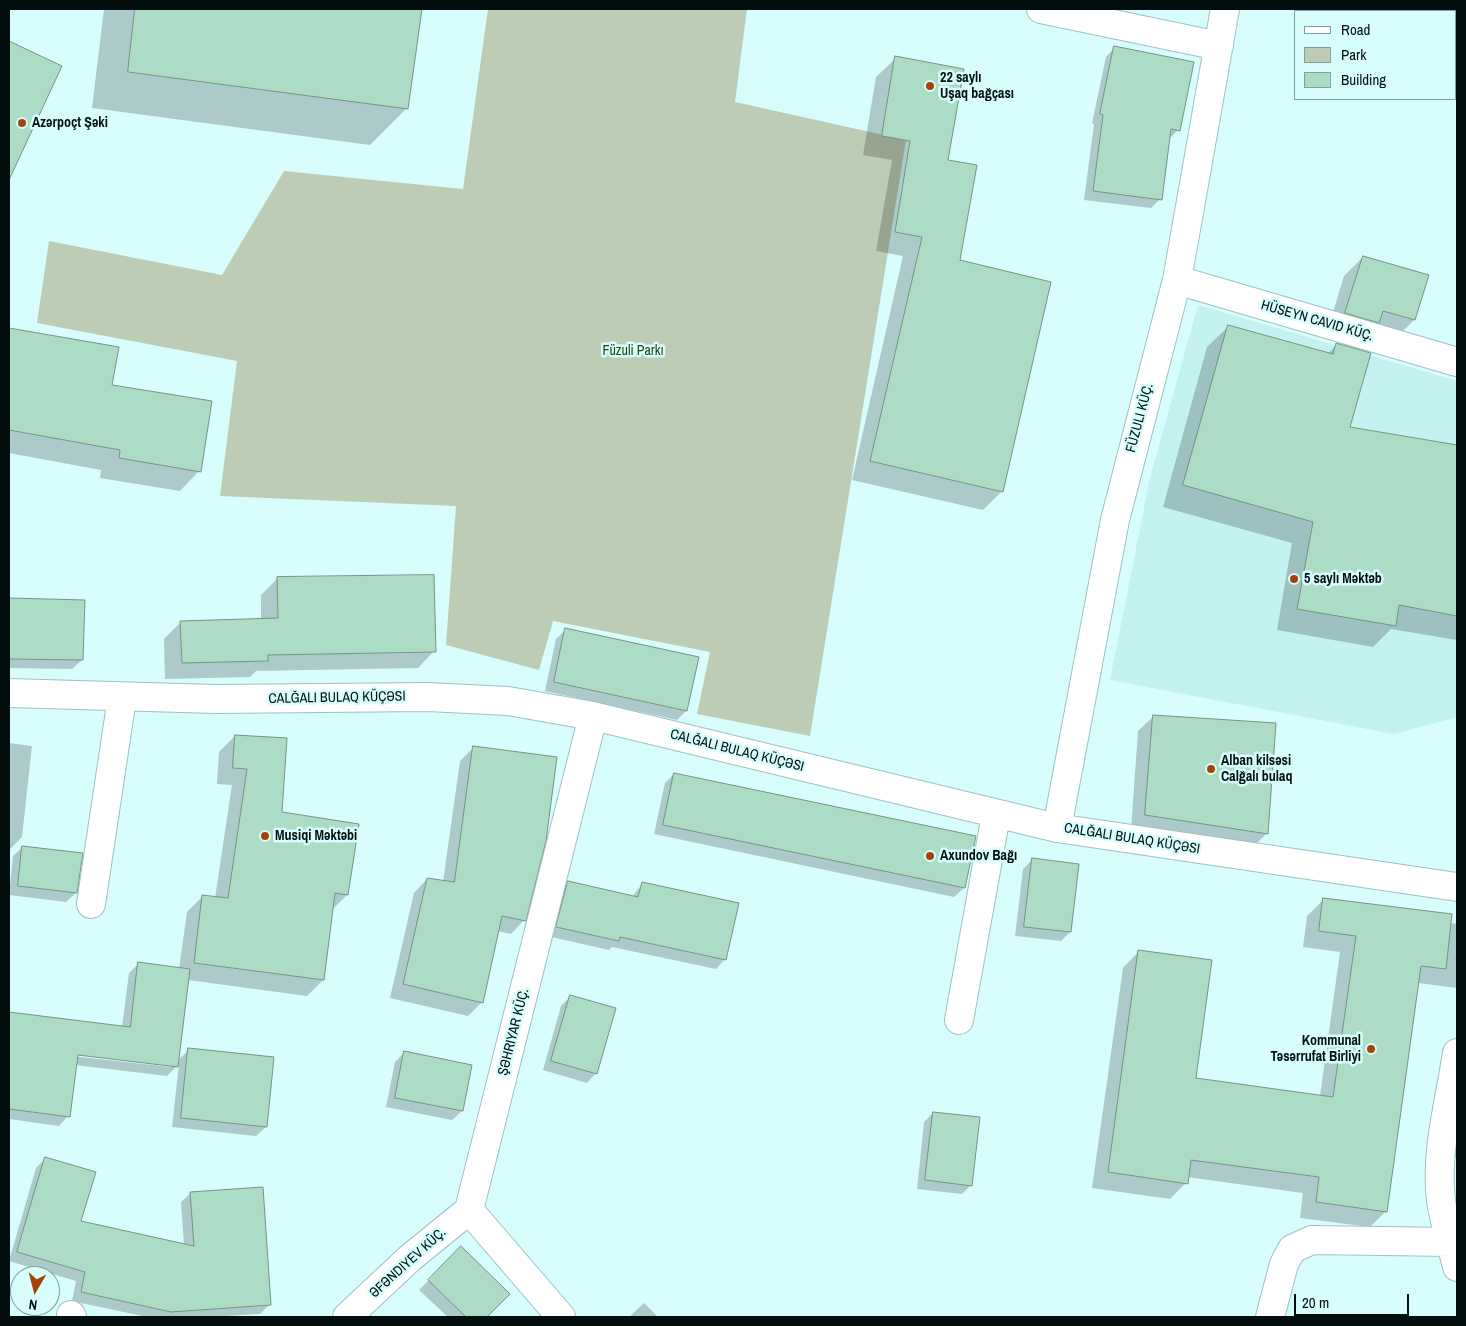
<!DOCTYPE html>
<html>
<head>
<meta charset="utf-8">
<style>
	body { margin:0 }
	#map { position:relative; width:1466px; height:1326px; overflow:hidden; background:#d7fdfc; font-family:"Archivo Narrow",sans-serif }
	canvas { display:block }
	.frame { position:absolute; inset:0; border:10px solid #030f0f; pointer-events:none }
	.legend { position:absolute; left:1294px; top:10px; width:162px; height:90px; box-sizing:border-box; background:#d7fdfc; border:1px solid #829e9d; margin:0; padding:6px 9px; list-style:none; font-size:15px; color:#030f0f }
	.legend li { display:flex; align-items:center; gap:10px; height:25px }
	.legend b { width:25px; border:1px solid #829e9d }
	.north { position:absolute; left:10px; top:1266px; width:50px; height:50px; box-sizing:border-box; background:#d7fdfc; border:1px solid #829e9d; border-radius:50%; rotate:188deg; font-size:14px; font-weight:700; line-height:20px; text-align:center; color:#030f0f }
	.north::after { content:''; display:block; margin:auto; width:18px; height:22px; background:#a5420a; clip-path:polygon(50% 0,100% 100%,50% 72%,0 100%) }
	.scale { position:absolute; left:1294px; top:1294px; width:115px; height:22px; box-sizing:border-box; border:2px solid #030f0f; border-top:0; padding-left:6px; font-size:15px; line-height:18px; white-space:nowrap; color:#030f0f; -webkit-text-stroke:4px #d7fdfc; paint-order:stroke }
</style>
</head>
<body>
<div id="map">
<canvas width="1466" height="1326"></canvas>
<div class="frame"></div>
<ul class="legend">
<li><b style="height:6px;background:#fff"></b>Road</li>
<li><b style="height:14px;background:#bdcdb5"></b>Park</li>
<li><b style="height:14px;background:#acdcc6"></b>Building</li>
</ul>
<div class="north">N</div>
<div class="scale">20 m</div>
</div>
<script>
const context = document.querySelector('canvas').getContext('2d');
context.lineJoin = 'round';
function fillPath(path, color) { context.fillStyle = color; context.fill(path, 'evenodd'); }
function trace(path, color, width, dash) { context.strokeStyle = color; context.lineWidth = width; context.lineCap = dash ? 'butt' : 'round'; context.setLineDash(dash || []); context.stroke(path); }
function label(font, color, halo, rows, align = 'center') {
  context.font = font + ' "Archivo Narrow",sans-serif'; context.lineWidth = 5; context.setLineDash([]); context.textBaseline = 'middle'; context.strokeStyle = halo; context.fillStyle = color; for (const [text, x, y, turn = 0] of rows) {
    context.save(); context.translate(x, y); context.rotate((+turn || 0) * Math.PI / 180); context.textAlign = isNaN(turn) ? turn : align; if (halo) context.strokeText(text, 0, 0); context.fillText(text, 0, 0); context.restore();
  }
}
fillPath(new Path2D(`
	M 1198,305 L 1457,381 L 1457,717 L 1394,734 L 1110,680 L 1150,478 Z`), '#c3f2f1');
fillPath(new Path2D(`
	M 488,9 L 747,9 L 735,102 L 906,140 L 810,736 L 697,714 L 710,652 L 553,621 L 539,670 L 446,645 L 456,506 L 220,496 L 237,361 L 37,323 L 49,241 L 222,275 L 284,171 L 463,189 Z`), '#bdcdb5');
fillPath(new Path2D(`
	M 104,9 L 420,9 L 406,109 L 370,145 L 92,108 Z
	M 1382,9 L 1436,9 L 1436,11 L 1382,11 Z
	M 9,42 L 60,66 L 9,179 Z
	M 1115,47 L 1178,130 L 1169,139 L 1160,199 L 1151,208 L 1084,200 L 1094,124 L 1092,123 L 1106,57 Z
	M 896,58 L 959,261 L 1002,491 L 983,510 L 852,480 L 903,256 L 876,251 L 892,160 L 863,155 L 876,77 Z
	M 1363,257 L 1427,276 L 1414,320 L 1395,339 L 1327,332 L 1344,276 Z
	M 1229,326 L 1328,354 L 1337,344 L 1349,428 L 1454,446 L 1457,443 L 1457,640 L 1391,629 L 1373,647 L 1277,630 L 1292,543 L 1163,507 L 1207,347 Z
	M 9,329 L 117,348 L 110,387 L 199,471 L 180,491 L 100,478 L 101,470 L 9,453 Z
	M 277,579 L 434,651 L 418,668 L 256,671 L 250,677 L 165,679 L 164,639 L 181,622 L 261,620 L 261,595 Z
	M 9,600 L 83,601 L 82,660 L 72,669 L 9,668 Z
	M 566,630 L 686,711 L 677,720 L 545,691 L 556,639 Z
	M 1154,716 L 1275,724 L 1266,834 L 1251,849 L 1131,830 L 1138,731 Z
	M 235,736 L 280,813 L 347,895 L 332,910 L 323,980 L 307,996 L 188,980 L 177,1061 L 189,1050 L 266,1127 L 256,1136 L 172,1127 L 179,1064 L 167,1076 L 75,1065 L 68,1116 L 59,1126 L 9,1119 L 9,1017 L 122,1027 L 129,973 L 138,964 L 179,969 L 187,912 L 203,896 L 215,898 L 232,785 L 217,784 L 219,752 ZM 72,1053 L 171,1065 L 171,1067 L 71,1056 Z
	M 9,743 L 32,746 L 22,837 L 9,850 Z
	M 474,747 L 524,920 L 511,934 L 498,931 L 482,1002 L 468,1016 L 390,998 L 414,893 L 427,879 L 443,882 L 460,761 Z
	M 674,774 L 964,888 L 954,897 L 654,834 L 665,783 Z
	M 23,847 L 76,893 L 66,902 L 9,895 L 13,856 Z
	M 1032,860 L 1070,932 L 1061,941 L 1015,936 L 1023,869 Z
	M 568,883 L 632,897 L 642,884 L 725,959 L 716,969 L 612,947 L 609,950 L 547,936 L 559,892 Z
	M 1324,899 L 1457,924 L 1457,988 L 1418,983 L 1386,1211 L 1370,1227 L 1300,1218 L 1303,1193 L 1187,1177 L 1186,1183 L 1170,1199 L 1092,1188 L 1123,968 L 1139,951 L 1195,1079 L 1320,1096 L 1340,952 L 1303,947 L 1307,916 Z
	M 571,996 L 596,1073 L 587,1083 L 543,1070 L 561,1006 Z
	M 404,1053 L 470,1066 L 462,1111 L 452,1120 L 386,1107 L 395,1062 Z
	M 933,1113 L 971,1185 L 962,1194 L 917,1189 L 924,1122 Z
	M 1457,1114 L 1457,1158 L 1450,1157 Z
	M 45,1159 L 80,1222 L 184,1246 L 181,1202 L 191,1193 L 269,1305 L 260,1314 L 209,1317 L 147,1317 L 72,1301 L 76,1281 L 9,1261 L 36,1168 Z
	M 461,1248 L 508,1294 L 486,1317 L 448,1317 L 419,1290 Z
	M 644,1303 L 658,1317 L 629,1317 Z`), '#0003');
const building = new Path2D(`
	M 135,9 L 422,9 L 408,109 L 128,72 Z
	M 9,41 L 62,66 L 9,180 Z
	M 1114,46 L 1194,62 L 1180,131 L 1171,129 L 1162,200 L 1093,191 L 1103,115 L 1100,114 Z
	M 895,56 L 964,69 L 948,160 L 977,165 L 960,260 L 1051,282 L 1003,492 L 870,461 L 922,237 L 895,232 L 910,141 L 882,136 Z
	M 1363,256 L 1429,275 L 1415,320 L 1383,311 L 1379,323 L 1345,313 Z
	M 1228,325 L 1333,354 L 1336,343 L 1371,353 L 1350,427 L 1457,445 L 1457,616 L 1399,605 L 1396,626 L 1297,609 L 1313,522 L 1183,485 Z
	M 9,328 L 119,347 L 112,385 L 212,401 L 201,472 L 119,458 L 120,450 L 9,430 Z
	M 434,575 L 436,652 L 268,655 L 268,661 L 182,663 L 180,621 L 278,618 L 277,577 Z
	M 9,598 L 85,600 L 83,660 L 9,659 Z
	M 565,628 L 699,657 L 687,711 L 554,682 Z
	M 1153,715 L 1276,723 L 1268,834 L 1145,815 Z
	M 235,735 L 287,738 L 282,812 L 359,824 L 348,895 L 335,893 L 324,980 L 194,963 L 202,895 L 228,898 L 247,769 L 233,768 Z
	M 473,746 L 557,757 L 546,841 L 526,921 L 502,916 L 483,1003 L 403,984 L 427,878 L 454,882 Z
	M 674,773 L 976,836 L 965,888 L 663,825 Z
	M 22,846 L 83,853 L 77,893 L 18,886 Z
	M 1032,858 L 1079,864 L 1071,932 L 1024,927 Z
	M 568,881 L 638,897 L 642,882 L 739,903 L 726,960 L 620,937 L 619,941 L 556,927 Z
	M 1323,898 L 1452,914 L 1446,969 L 1421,966 L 1387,1212 L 1316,1202 L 1319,1177 L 1191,1160 L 1188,1184 L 1108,1172 L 1138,950 L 1212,960 L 1196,1078 L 1333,1097 L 1356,936 L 1319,931 Z
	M 138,962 L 190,969 L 178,1067 L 78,1055 L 70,1117 L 9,1109 L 9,1012 L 130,1027 Z
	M 570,995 L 616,1008 L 597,1074 L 551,1061 Z
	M 188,1048 L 274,1057 L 267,1127 L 181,1118 Z
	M 404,1051 L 472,1065 L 463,1111 L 395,1098 Z
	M 933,1112 L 980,1117 L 972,1186 L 925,1180 Z
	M 45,1157 L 96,1172 L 81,1221 L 194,1246 L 190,1192 L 263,1187 L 271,1305 L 171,1312 L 81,1292 L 85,1272 L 17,1252 Z
	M 461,1246 L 510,1294 L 487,1317 L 466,1317 L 428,1280 Z`);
fillPath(building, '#acdcc6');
trace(building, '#769385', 1);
const street = new Path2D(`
	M 1041,9 L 1219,46
	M 1177,280 L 1457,362
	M 9,693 L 216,699 L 428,697 L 508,701 L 593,716 L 1057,828 L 1457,887
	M 1057,828 L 1115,520 L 1177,280 L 1225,9
	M 91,904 L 122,698
	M 959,1020 L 996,815
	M 1457,1053 C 1450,1100 1435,1152 1441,1200 C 1444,1223 1452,1245 1457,1267
	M 71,1315 L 72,1317
	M 347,1317 L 410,1258 L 469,1210
	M 561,1317 L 469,1210 L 593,716
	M 1270,1317 L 1284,1264 L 1292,1249 L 1312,1240 L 1451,1242`);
trace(street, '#9dc2c2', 30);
trace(street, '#fff', 28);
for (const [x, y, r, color] of [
	[930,86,5,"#a5420a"],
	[22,123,5,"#a5420a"],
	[1294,579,5,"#a5420a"],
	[1211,769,5,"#a5420a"],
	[265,836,5,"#a5420a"],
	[930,856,5,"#a5420a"],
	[1371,1049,5,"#a5420a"]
]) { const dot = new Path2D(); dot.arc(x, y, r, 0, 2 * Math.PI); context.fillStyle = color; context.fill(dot); trace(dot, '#d7fdfc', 2); }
label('bold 14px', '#030f0f', '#d7fdfc', [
	["22 saylı",940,78],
	["Uşaq bağçası",940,94],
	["Azərpoçt Şəki",32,123],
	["5 saylı Məktəb",1304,579],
	["Alban kilsəsi",1221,761],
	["Calğalı bulaq",1221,777],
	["Musiqi Məktəbi",275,836],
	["Axundov Bağı",940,856],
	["Kommunal",1361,1041,"right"],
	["Təsərrufat Birliyi",1361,1057,"right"]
], 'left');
label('14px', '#030f0f', '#d7fdfc', [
	["HÜSEYN CAVID KÜÇ.",1317,321,16],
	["FÜZULI KÜÇ.",1140,418,-75],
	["CALĞALI BULAQ KÜÇƏSI",337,698,-1],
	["CALĞALI BULAQ KÜÇƏSI",737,751,14],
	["CALĞALI BULAQ KÜÇƏSI",1132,839,9],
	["ŞƏHRIYAR KÜÇ.",514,1032,-76],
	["ƏFƏNDIYEV KÜÇ.",408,1263,-42]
]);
label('14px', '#26440f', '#d7fdfc', [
	["Füzuli Parkı",633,351]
]);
</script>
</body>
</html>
